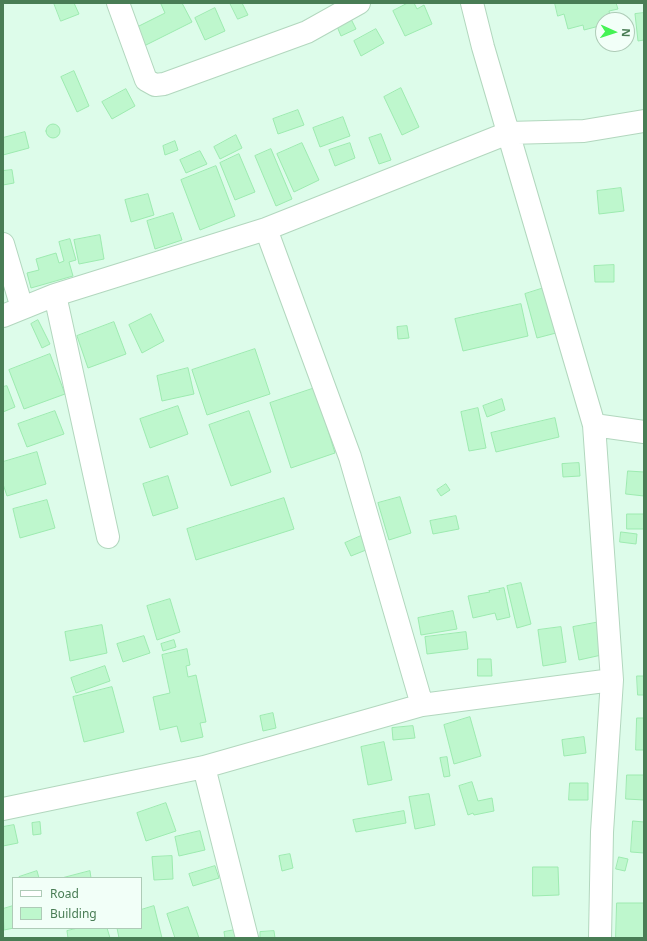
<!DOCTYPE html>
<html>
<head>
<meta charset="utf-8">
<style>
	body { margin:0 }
	#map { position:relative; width:647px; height:941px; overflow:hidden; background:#eafef4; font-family:"Noto Sans",sans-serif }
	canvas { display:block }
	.frame { position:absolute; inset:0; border:4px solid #497d55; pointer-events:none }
	.legend { position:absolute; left:12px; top:877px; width:130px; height:52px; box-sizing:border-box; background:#f2fff8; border:1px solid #aecbb7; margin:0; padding:5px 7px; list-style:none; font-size:12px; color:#497d55 }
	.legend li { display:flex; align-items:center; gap:8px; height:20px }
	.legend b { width:20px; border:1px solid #aecbb7 }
	.north { position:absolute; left:595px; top:12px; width:40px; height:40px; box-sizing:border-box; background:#f2fff8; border:1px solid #aecbb7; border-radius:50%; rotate:93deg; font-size:11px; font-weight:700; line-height:16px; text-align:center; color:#497d55 }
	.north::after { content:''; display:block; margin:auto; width:14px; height:18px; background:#44f354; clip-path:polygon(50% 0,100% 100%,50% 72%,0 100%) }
</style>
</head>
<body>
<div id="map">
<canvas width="647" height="941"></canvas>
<div class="frame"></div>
<ul class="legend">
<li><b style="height:5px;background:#fff"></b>Road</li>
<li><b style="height:11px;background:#bef7cd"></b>Building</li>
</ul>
<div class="north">N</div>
</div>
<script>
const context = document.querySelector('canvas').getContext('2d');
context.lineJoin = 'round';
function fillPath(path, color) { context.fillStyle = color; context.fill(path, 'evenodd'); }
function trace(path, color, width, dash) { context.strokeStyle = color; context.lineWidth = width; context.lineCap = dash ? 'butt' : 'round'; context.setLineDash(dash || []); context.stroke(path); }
fillPath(new Path2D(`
	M 3,3 L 644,3 L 644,938 L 3,938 ZM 603,20 L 627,20 L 627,44 L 603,44 ZM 13,878 L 141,878 L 141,928 L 13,928 Z`), '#ddfcea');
const building = new Path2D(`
	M 54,3 L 74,3 L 79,14 L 61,21 Z
	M 164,3 L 182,3 L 192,22 L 144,46 L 135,28 L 165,13 L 161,4 Z
	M 230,3 L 242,3 L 248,15 L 238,19 Z
	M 408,3 L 414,3 L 417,9 L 424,5 L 432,24 L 405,36 L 393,11 Z
	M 555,3 L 616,3 L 618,9 L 609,11 L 611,20 L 603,20 L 603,25 L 584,30 L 583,25 L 568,29 L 564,14 L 558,16 Z
	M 215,8 L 225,31 L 205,40 L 195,18 Z
	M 644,13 L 644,40 L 638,41 L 635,14 Z
	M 350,17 L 356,29 L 341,36 L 336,24 Z
	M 376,29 L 384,43 L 361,56 L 354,41 Z
	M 74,71 L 89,106 L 77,112 L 61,77 Z
	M 401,88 L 419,127 L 402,135 L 384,97 Z
	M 126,89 L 135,106 L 112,119 L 102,102 Z
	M 298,110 L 304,125 L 278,134 L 273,119 Z
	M 343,117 L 350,136 L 320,147 L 313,128 Z
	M46 131a7 7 0 1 1 14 0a7 7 0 1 1-14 0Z
	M 25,132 L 29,148 L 3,155 L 3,138 Z
	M 381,134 L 391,160 L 379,164 L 369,138 Z
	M 236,135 L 242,148 L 220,159 L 214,147 Z
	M 175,141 L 178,150 L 165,155 L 163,146 Z
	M 302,143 L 319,180 L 294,192 L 277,154 Z
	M 350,143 L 355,158 L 335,166 L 329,150 Z
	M 271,149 L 292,199 L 276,206 L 255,156 Z
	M 200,151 L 207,164 L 186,173 L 180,160 Z
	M 239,154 L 255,192 L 235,200 L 220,163 Z
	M 216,166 L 235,216 L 200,230 L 181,180 Z
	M 12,170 L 14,183 L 3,185 L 3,171 Z
	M 621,188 L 624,211 L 599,214 L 597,191 Z
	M 148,194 L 154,215 L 131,222 L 125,200 Z
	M 173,213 L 182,240 L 155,249 L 147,221 Z
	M 100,235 L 104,259 L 79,264 L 74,240 Z
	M 70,239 L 76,260 L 69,262 L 73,276 L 31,288 L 27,273 L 39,270 L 36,259 L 56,253 L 59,263 L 64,261 L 59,242 Z
	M 614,265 L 614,282 L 595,282 L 594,266 Z
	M 544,288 L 556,333 L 537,338 L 525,294 Z
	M 521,304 L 528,336 L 463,351 L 455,319 Z
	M 151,314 L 164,341 L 142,353 L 129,325 Z
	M 38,320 L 50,344 L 42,348 L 31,324 Z
	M 114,322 L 126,354 L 88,368 L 77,336 Z
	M 407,326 L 409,338 L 398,339 L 397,327 Z
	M 255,349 L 270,394 L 207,415 L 192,370 Z
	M 50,354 L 65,394 L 24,409 L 9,370 Z
	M 188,368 L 194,394 L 162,401 L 157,376 Z
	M 7,386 L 15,407 L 3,412 L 3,387 Z
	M 315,388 L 335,453 L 291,468 L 270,403 Z
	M 502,399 L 505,410 L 487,417 L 483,406 Z
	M 178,406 L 188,434 L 150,448 L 140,419 Z
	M 478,408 L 486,448 L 469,451 L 461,412 Z
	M 55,411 L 64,434 L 27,447 L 18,424 Z
	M 249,411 L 271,472 L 231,486 L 209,425 Z
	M 555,418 L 559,437 L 496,452 L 491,433 Z
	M 37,452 L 46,484 L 7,496 L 3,484 L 3,462 Z
	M 579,463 L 580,476 L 563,477 L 562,464 Z
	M 628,471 L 644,472 L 644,496 L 626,494 Z
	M 168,476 L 178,508 L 153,516 L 143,484 Z
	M 446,484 L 450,490 L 441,496 L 437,490 Z
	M 400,497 L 411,533 L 389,540 L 378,503 Z
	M 284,498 L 294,529 L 196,560 L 187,529 Z
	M 47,500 L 55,528 L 20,538 L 13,509 Z
	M 627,514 L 644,514 L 644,529 L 627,529 Z
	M 456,516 L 459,529 L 433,534 L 430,521 Z
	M 621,532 L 637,534 L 636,544 L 620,542 Z
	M 361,536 L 366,550 L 351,556 L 345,543 Z
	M 521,583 L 531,624 L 517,628 L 507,586 Z
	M 504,588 L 510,617 L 497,620 L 495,613 L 473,618 L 468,596 L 490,592 L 489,591 Z
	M 170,599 L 180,632 L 157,640 L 147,606 Z
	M 453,611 L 457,629 L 421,635 L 418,618 Z
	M 600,622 L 606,654 L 579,660 L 573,627 Z
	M 102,625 L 107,653 L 70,661 L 65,632 Z
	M 561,627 L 566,662 L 543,666 L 538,630 Z
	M 466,632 L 468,649 L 427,654 L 425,637 Z
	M 144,636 L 150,653 L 123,662 L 117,644 Z
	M 174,640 L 176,647 L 163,651 L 161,644 Z
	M 187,649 L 190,665 L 186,666 L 188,677 L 196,675 L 206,722 L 200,723 L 203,737 L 181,742 L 177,726 L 160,730 L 153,697 L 170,693 L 162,655 Z
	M 478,659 L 491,659 L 492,676 L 478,676 Z
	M 105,666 L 110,681 L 76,693 L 71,678 Z
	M 637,676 L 644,676 L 644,695 L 638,695 Z
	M 112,687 L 124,732 L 84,742 L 73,697 Z
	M 273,713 L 276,728 L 263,731 L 260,716 Z
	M 470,717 L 481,756 L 454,764 L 444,725 Z
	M 637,718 L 644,718 L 644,750 L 636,750 Z
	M 413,726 L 415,738 L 393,740 L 392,728 Z
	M 584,737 L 586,753 L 564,756 L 562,740 Z
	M 384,742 L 392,780 L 368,785 L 361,747 Z
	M 447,757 L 450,776 L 444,777 L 440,758 Z
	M 627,775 L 644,775 L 644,800 L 626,799 Z
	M 472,782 L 478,801 L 492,798 L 494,811 L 474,815 L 473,813 L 468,815 L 459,786 Z
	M 570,783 L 588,783 L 588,800 L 569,800 Z
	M 429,794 L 435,825 L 415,829 L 409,797 Z
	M 166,803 L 176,831 L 146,841 L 137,813 Z
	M 404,811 L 406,823 L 356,832 L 353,820 Z
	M 633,821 L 644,822 L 644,853 L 631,852 Z
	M 40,822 L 41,834 L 33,835 L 32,823 Z
	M 14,825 L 18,843 L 3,846 L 3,827 Z
	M 200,831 L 205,850 L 179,856 L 175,837 Z
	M 290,854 L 293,868 L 282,871 L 279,856 Z
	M 172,856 L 173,879 L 154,880 L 152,857 Z
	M 619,857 L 628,859 L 625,871 L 616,869 Z
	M 215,866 L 219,878 L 193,886 L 189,874 Z
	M 533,867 L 558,867 L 559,895 L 533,896 Z
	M 37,871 L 39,878 L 19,878 L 19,877 Z
	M 90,871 L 91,878 L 62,878 Z
	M 617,903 L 644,903 L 644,938 L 616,938 Z
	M 13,906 L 13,928 L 14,928 L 4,930 L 3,909 Z
	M 154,906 L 162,938 L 119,938 L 117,928 L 141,928 L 141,910 Z
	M 188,907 L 199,938 L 175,938 L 167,914 Z
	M 78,928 L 107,928 L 110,938 L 68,938 L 67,931 Z
	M 235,930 L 236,938 L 225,938 L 224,932 Z
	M 274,931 L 275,938 L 260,938 L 260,932 Z`);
fillPath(building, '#bef7cd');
trace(building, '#9debb0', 1);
const street = new Path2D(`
	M 118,3 L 146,80 L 155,85 L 164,84 L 307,32 L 359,3
	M 472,3 L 483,47 L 594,425 L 612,680 L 602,832 L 600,938
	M 266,229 L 350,457 L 422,705
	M 3,244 L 22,308
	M 55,295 L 108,537
	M 3,316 L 55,295 L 266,229 L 508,133 L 584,131 L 644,121
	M 594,425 L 644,432
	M 204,767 L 247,938
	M 3,809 L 204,767 L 422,705 L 612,680`);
trace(street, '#b2d7be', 24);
trace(street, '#fff', 22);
</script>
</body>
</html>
